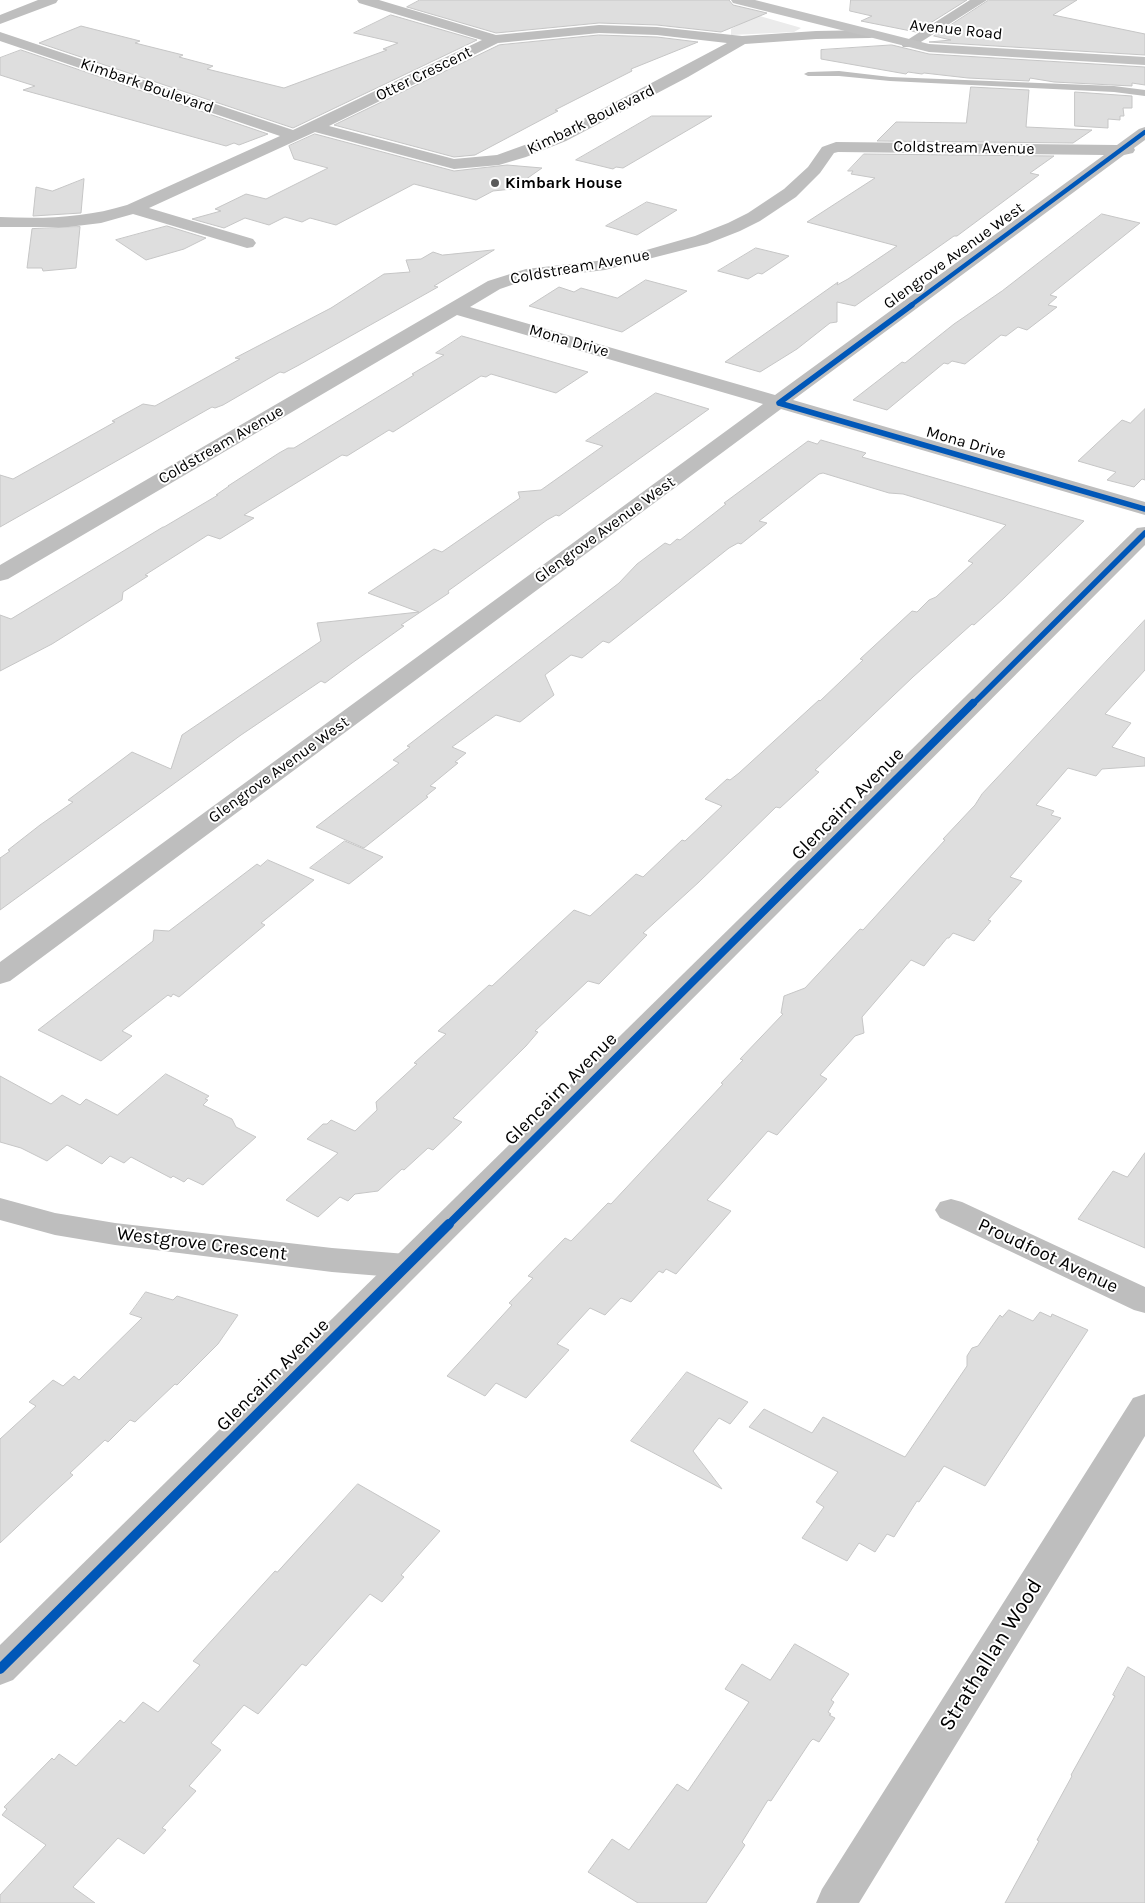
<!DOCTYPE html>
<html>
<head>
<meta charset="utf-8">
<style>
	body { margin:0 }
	canvas { display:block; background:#fff }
</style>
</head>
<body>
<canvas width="1145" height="1903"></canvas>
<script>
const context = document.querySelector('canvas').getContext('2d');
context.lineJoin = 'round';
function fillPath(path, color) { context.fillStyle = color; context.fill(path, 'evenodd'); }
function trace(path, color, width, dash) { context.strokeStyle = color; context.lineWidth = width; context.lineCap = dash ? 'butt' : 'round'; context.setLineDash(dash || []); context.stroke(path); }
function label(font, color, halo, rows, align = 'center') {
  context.font = font + ' Karla,sans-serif'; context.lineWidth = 4; context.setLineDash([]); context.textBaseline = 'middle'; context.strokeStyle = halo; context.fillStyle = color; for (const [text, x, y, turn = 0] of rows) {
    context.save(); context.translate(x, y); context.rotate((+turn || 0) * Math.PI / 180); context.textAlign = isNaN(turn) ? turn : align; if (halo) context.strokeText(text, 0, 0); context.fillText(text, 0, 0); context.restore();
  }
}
fillPath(new Path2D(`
	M 756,15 L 798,27 L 801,28 L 794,32 L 731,35 L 731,29 Z`), '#ebebeb');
const building = new Path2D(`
	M 420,0 L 729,0 L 733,5 L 767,13 L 721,32 L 657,25 L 599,23 L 496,33 L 407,7 Z
	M 851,0 L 967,0 L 916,32 L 861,21 L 872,16 L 850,11 Z
	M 989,0 L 1077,0 L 1053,15 L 1145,34 L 1145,55 L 929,42 L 951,40 L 934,36 Z
	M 391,15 L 477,40 L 293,128 L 39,43 L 81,26 L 140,41 L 135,43 L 183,55 L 179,57 L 213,66 L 207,69 L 284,88 L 387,50 L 383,49 L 398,43 L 354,33 Z
	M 599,35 L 657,37 L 698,42 L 631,69 L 632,71 L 555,110 L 558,111 L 475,155 L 454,157 L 334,125 L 499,45 Z
	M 892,45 L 929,54 L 1145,67 L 1145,85 L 1132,83 L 1132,86 L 1054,82 L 1030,78 L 1029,81 L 968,78 L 924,73 L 922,74 L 908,72 L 906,74 L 821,59 L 821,50 Z
	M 21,50 L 268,134 L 239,145 L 234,143 L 226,146 L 23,90 L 35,86 L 0,75 L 0,58 Z
	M 971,87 L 1029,90 L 1026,127 L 1092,130 L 1073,143 L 877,141 L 896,122 L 966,123 Z
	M 1075,92 L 1132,96 L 1132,108 L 1123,108 L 1124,116 L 1120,116 L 1120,120 L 1108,119 L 1108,128 L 1075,126 Z
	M 652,116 L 712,116 L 623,168 L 616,167 L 613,169 L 576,160 Z
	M 315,134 L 454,171 L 507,165 L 542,168 L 512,189 L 493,191 L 476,200 L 414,184 L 336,225 L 310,218 L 302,222 L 285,217 L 269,225 L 245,218 L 224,228 L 192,219 L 221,211 L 215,209 L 246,194 L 266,199 L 328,168 L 294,159 L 289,146 Z
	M 864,154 L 1054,156 L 1030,173 L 1039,175 L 957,236 L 954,236 L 855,306 L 837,302 L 837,322 L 830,323 L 797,349 L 760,372 L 725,362 L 838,282 L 837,285 L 848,279 L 897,246 L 807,222 L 875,178 L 851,174 L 853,171 L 848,171 Z
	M 84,179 L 81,213 L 33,216 L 36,187 L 52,191 Z
	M 647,202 L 677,210 L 637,235 L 606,226 Z
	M 1102,214 L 1140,223 L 1050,295 L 1057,297 L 1048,305 L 1057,307 L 1027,330 L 1018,327 L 1006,336 L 1001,335 L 965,364 L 952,361 L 948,364 L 944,363 L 887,410 L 853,400 L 902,362 L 905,363 L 954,324 L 1002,291 Z
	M 167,226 L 206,238 L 184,249 L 146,260 L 116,240 Z
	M 80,227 L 76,268 L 43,271 L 42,268 L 27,268 L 32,229 Z
	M 756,248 L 789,256 L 762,274 L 758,273 L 748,279 L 718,271 Z
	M 494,250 L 434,286 L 438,287 L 299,365 L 284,373 L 280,372 L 223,405 L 215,408 L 212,407 L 0,527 L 0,475 L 13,479 L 115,422 L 112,421 L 143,404 L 155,406 L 240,359 L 235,358 L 331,308 L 384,274 L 410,272 L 406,260 L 421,259 L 433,252 L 442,255 Z
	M 646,280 L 687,291 L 622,332 L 529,306 L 559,287 L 574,292 L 581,288 L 617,298 Z
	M 462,336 L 588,372 L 556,393 L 491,374 L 486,377 L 481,376 L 393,432 L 389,430 L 347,456 L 342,455 L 244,515 L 254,518 L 220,539 L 208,535 L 145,575 L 148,576 L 123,592 L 122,600 L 52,644 L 0,671 L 0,615 L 11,619 L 163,527 L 164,527 L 218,495 L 216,495 L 229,486 L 228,486 L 279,453 L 288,448 L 294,448 L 414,375 L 412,374 L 444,355 L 436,353 Z
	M 656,393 L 709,409 L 559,516 L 556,515 L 547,520 L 448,591 L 449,593 L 401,625 L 404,626 L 352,663 L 325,683 L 321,681 L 241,735 L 0,910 L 0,858 L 10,851 L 8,850 L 40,825 L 73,802 L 68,800 L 132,752 L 171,769 L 182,735 L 321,641 L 317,623 L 419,612 L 368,593 L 434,549 L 442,552 L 520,498 L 518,492 L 541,490 L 603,446 L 586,441 Z
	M 1145,409 L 1145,480 L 1142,479 L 1134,487 L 1107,480 L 1116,472 L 1078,461 L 1122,420 L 1130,423 Z
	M 821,440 L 866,453 L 862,457 L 1084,521 L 1004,598 L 974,625 L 972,624 L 913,677 L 815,770 L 819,772 L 780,808 L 776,807 L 699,882 L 643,933 L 647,935 L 599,984 L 588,981 L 535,1031 L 538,1032 L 526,1046 L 453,1118 L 462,1122 L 433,1150 L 428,1148 L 404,1170 L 402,1169 L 378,1191 L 355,1194 L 348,1201 L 340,1197 L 318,1217 L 286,1200 L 338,1153 L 307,1139 L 323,1124 L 327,1124 L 331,1120 L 355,1131 L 377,1110 L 376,1102 L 417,1064 L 414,1063 L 446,1034 L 438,1031 L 489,985 L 492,986 L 574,910 L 590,916 L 636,874 L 643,877 L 682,840 L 685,841 L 722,806 L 705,799 L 727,779 L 730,780 L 739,773 L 819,700 L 820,701 L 863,660 L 860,659 L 912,611 L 917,612 L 929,600 L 936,597 L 973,563 L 968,561 L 1006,525 L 903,494 L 889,493 L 823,473 L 819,474 L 759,521 L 767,523 L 741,544 L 738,543 L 729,548 L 609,643 L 603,641 L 582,658 L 571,655 L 545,675 L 554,695 L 520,722 L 496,715 L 452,747 L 466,753 L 455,762 L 458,763 L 430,786 L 436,788 L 426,796 L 428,797 L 364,848 L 316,827 L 399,763 L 393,760 L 410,747 L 407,746 L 619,583 L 637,564 L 665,543 L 670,545 L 677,539 L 680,540 L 726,504 L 724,503 L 808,441 L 817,444 Z
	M 1145,620 L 1145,670 L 1105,714 L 1131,723 L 1112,747 L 1145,758 L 1145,766 L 1102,769 L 1096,776 L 1068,768 L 1036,805 L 1054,811 L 1051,815 L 1061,818 L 1010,877 L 1022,881 L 988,920 L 991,921 L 974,941 L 953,933 L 949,938 L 947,938 L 924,966 L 911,960 L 862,1017 L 864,1033 L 855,1036 L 820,1075 L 827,1079 L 777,1135 L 768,1131 L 707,1200 L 731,1211 L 676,1274 L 666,1269 L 663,1273 L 659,1271 L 631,1302 L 621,1298 L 605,1315 L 590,1308 L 557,1344 L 569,1350 L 526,1398 L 496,1383 L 485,1396 L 447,1376 L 512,1305 L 509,1303 L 533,1278 L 528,1276 L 565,1238 L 571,1241 L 608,1203 L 611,1204 L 723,1084 L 721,1083 L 743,1060 L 740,1059 L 783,1014 L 781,1013 L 784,996 L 805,988 L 860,929 L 863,930 L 945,840 L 943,839 L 975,805 L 982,794 Z
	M 345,841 L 383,857 L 349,884 L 310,868 Z
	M 268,860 L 314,880 L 261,923 L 265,925 L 179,997 L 173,994 L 171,997 L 168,995 L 122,1031 L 132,1036 L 101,1061 L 38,1030 L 153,941 L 154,930 L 169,931 L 257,864 L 260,866 Z
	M 166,1074 L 209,1096 L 205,1099 L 208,1100 L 203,1105 L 232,1119 L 236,1127 L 256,1137 L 203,1185 L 188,1178 L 184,1182 L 173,1176 L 171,1178 L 131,1157 L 124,1163 L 110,1156 L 102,1164 L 67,1145 L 47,1161 L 21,1148 L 0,1142 L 0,1076 L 51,1104 L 62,1095 L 80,1105 L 86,1099 L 117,1115 Z
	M 1145,1153 L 1145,1248 L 1078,1219 L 1113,1171 L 1127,1177 Z
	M 146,1292 L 173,1300 L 177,1296 L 238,1315 L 218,1344 L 177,1385 L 175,1384 L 135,1422 L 130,1420 L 108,1442 L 105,1440 L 70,1473 L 73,1475 L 51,1495 L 0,1543 L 0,1439 L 36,1406 L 29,1402 L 53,1380 L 63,1386 L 74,1376 L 79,1380 L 142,1318 L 130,1314 Z
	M 1009,1310 L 1033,1321 L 1040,1312 L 1051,1317 L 1052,1314 L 1088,1330 L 985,1486 L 944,1466 L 919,1502 L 917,1501 L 894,1537 L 887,1534 L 875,1552 L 859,1543 L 847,1561 L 802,1538 L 824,1507 L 816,1502 L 838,1472 L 749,1427 L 764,1409 L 812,1433 L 823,1417 L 905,1457 L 967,1366 L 967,1356 L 972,1348 L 978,1346 L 1000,1315 L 1002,1317 Z
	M 687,1372 L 748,1402 L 730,1424 L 719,1418 L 693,1451 L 722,1489 L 631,1441 Z
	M 358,1484 L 440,1531 L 401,1575 L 404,1577 L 382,1602 L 370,1594 L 306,1666 L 302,1664 L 258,1714 L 244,1705 L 211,1743 L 221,1750 L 189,1786 L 196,1791 L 162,1828 L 166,1830 L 144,1854 L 118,1838 L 73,1887 L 95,1903 L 0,1903 L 0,1895 L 46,1845 L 2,1815 L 7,1809 L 4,1807 L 52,1758 L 54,1760 L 59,1754 L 76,1766 L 120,1720 L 124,1723 L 143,1702 L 158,1712 L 200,1665 L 193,1661 L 275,1571 L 277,1572 Z
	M 795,1644 L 849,1674 L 831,1700 L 834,1702 L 828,1712 L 831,1714 L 829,1715 L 835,1718 L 819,1742 L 813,1739 L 810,1742 L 771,1801 L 768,1800 L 742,1842 L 745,1845 L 706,1903 L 638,1903 L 588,1872 L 612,1839 L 629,1850 L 677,1784 L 688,1791 L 749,1702 L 725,1689 L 742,1664 L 770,1680 Z
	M 1128,1667 L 1145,1677 L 1145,1903 L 1005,1903 L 1039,1841 L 1037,1840 L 1072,1776 L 1071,1775 L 1115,1696 L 1113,1695 Z`);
fillPath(building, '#dedede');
trace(building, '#c6c6c6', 1);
fillPath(new Path2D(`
	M 839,71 L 890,77 L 1114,86 L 1145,90 L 1145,96 L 1114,92 L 890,81 L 839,76 L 808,76 L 804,74 L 808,72 Z`), '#bebebe');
fillPath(new Path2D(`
	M 38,0 L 58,0 L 56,3 L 0,24 L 0,15 Z
	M 357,0 L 379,0 L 496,35 L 599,25 L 657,27 L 742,36 L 816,31 L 870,30 L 875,31 L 877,34 L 875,37 L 870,38 L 816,39 L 745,44 L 688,77 L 566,141 L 526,157 L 499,165 L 454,169 L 315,132 L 149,208 L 253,239 L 256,243 L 253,247 L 247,248 L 133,214 L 101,223 L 68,227 L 0,227 L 0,217 C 43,219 85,218 127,205 L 280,136 L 0,41 L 0,32 L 293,130 L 482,40 L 359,3 ZM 599,33 L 657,35 L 727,43 L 555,134 L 497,155 L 454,159 L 329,126 L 498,43 Z
	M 970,0 L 987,0 L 913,47 L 903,47 L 901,44 Z
	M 1145,127 L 1145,140 L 1134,148 L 1135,150 L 1133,153 L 1124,155 L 793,400 L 1145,502 L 1145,515 L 781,409 L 10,981 L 0,984 L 0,962 L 763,404 L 457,315 L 8,579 L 0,581 L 0,565 L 488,281 L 526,269 L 605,260 L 636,253 L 695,236 L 728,223 L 748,213 L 784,189 L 808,167 L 822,147 L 836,142 L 1117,145 L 1139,129 ZM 838,152 L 1104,155 L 775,395 L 470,307 L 500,289 L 529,279 L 605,270 L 707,244 L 740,231 L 760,221 L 796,197 L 820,173 L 834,153 Z
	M 0,1198 L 55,1213 L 115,1223 L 332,1248 L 406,1254 L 417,1258 L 422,1266 L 417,1274 L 406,1278 L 332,1272 L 115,1245 L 55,1235 L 0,1220 Z
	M 951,1199 L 962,1202 L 1145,1287 L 1145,1313 L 1134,1310 L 940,1218 L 935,1210 L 940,1202 Z
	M 1145,1394 L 1145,1436 L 859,1903 L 816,1903 L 822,1889 L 1133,1398 Z`), '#bebebe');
fillPath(new Path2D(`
	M 1145,527 L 1145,545 L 13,1680 L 0,1685 L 0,1645 L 1137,528 Z`), '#bebebe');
fillPath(new Path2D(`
	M 731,0 L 755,0 L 929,44 L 1145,57 L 1145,65 L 929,52 L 733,3 Z`), '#c2c2c2');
trace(new Path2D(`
	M 910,306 L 1145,132`), '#0057b8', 4.5);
trace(new Path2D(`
	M 779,403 L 912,305
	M 779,403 L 1145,509
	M 972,705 L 1145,533`), '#0057b8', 5.5);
trace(new Path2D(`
	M 448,1225 L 973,703`), '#0057b8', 8);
trace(new Path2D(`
	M 0,1669 L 449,1224`), '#0057b8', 10);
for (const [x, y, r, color] of [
	[495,183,5,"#595959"]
]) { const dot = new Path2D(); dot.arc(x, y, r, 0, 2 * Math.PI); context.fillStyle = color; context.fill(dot); trace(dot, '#fff', 2); }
label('16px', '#000', '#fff', [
	["Avenue Road",956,30,6],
	["Otter Crescent",424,74,-26],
	["Kimbark Boulevard",147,86,19],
	["Kimbark Boulevard",591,120,-26],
	["Coldstream Avenue",964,148,1],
	["Glengrove Avenue West",954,256,-36],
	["Coldstream Avenue",580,267,-10],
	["Mona Drive",569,341,16],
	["Mona Drive",966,443,16],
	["Coldstream Avenue",221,445,-30],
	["Glengrove Avenue West",605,530,-36],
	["Glengrove Avenue West",279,770,-36]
]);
label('bold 16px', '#000', '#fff', [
	["Kimbark House",505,183]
], 'left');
label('19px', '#000', '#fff', [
	["Glencairn Avenue",848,804,-45],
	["Glencairn Avenue",561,1089,-45],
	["Westgrove Crescent",202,1244,7],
	["Proudfoot Avenue",1048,1256,25],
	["Glencairn Avenue",273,1375,-45]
]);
label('22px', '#000', '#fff', [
	["Strathallan Wood",991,1655,-58]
]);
</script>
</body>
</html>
